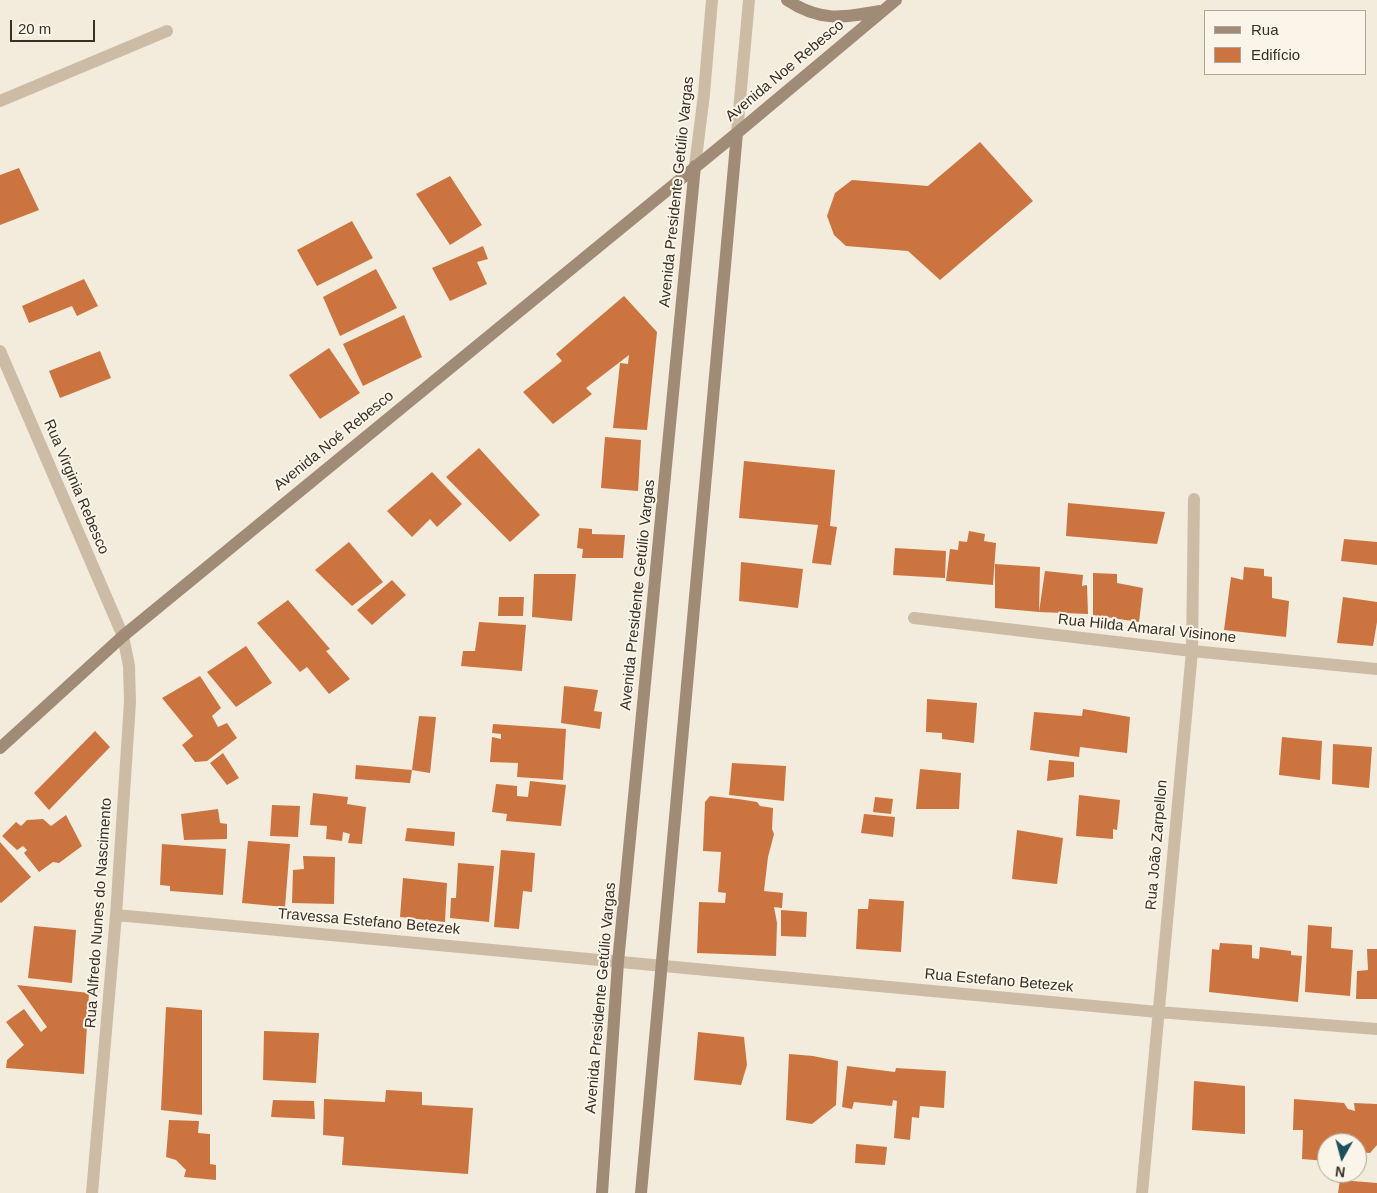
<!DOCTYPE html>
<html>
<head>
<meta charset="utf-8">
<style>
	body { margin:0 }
	#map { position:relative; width:1377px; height:1193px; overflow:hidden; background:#f3ebdb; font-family:Arial,sans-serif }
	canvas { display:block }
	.legend { position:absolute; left:1204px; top:10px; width:162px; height:65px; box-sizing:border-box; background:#fbf4e8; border:1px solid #ada59b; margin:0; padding:6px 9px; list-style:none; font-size:15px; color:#382f27 }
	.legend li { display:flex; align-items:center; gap:10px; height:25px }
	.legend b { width:25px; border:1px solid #ada59b }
	.north { position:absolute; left:1317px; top:1133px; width:50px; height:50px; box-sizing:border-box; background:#fbf4e8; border:1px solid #ada59b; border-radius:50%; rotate:187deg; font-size:14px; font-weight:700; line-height:20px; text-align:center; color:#382f27 }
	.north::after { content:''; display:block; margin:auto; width:18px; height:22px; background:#1a4f5c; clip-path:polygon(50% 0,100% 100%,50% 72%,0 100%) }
	.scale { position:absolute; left:10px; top:20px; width:85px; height:22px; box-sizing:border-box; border:2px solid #382f27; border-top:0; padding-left:6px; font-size:15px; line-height:18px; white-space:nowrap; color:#382f27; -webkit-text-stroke:4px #fbf4e8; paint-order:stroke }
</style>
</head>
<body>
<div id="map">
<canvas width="1377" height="1193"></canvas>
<ul class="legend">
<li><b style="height:6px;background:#a08b77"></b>Rua</li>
<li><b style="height:14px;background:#cc7440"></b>Edifício</li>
</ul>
<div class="north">N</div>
<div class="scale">20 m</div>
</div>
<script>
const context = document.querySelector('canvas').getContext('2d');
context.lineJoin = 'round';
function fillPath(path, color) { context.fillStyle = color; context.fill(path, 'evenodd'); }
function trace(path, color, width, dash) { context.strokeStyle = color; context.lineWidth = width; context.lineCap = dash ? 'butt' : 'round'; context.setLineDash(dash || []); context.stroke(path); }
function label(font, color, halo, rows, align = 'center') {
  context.font = font + ' Arial,sans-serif'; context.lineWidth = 4; context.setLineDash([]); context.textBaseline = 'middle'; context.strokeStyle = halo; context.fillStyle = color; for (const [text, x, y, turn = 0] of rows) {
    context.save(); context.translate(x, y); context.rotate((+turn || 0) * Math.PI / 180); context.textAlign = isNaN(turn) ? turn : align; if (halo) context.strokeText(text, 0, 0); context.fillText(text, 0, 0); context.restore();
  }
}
fillPath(new Path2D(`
	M 980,142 L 1033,201 L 940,280 L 908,251 L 846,246 L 834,235 L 827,216 L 835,193 L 852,180 L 928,186 Z
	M 19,168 L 39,210 L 0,225 L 0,175 Z
	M 450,176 L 482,225 L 450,245 L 416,194 Z
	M 352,221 L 373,258 L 317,286 L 297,250 Z
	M 483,246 L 488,259 L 477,262 L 487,284 L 450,301 L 432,268 Z
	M 376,269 L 397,308 L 340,336 L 323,297 Z
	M 84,279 L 98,306 L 77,316 L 72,306 L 29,323 L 22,306 Z
	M 624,296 L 657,332 L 647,430 L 613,428 L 620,363 L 628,364 L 629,355 L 586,388 L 592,394 L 553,424 L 523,392 L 562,361 L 556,354 Z
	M 404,315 L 422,357 L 363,386 L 343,344 Z
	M 329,348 L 360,393 L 320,419 L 289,375 Z
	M 100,351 L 111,378 L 60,398 L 49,371 Z
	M 605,437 L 641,440 L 638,491 L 601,488 Z
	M 479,448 L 540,515 L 510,542 L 446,477 Z
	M 744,461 L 835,470 L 830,526 L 837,527 L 831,565 L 812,563 L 818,525 L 739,518 Z
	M 432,472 L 462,504 L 437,527 L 430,519 L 412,537 L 387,511 Z
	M 1068,503 L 1165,512 L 1157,544 L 1066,536 Z
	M 579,528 L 592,529 L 592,534 L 625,535 L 623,558 L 582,558 L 583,549 L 577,548 Z
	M 969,531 L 985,534 L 984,541 L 996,543 L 993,585 L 946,581 L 950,549 L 958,550 L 959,541 L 967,542 Z
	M 1344,539 L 1377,542 L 1377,565 L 1341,561 Z
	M 349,542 L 383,582 L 352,606 L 315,570 Z
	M 895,548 L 946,551 L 945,578 L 893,575 Z
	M 741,562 L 803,569 L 798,608 L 739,601 Z
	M 995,564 L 1040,567 L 1039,612 L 995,608 Z
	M 1244,567 L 1264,569 L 1264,576 L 1272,577 L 1272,598 L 1289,601 L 1286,637 L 1224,630 L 1231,577 L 1243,580 Z
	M 1045,571 L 1083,575 L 1082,586 L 1087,585 L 1088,614 L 1039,612 Z
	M 1093,573 L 1117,574 L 1117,583 L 1143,588 L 1139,622 L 1093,615 Z
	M 534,574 L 576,574 L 572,621 L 532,617 Z
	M 392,580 L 406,595 L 372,625 L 357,610 Z
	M 499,597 L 524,597 L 523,616 L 498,616 Z
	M 1343,597 L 1377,602 L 1377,622 L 1373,646 L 1337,643 Z
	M 288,600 L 330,649 L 326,651 L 350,679 L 329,694 L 307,667 L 300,672 L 257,623 Z
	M 479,622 L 526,625 L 522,671 L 461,666 L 463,651 L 475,651 Z
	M 246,646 L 272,683 L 236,707 L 207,672 Z
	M 200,676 L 221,708 L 212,716 L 218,727 L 227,723 L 237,738 L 207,761 L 195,762 L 182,745 L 193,736 L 162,698 Z
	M 564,686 L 598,690 L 594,711 L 602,712 L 600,729 L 561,723 Z
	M 927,699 L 977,703 L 974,743 L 942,739 L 942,733 L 926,732 Z
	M 1083,709 L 1130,717 L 1127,753 L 1080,747 L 1079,757 L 1030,750 L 1034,712 L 1082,716 Z
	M 419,716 L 436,717 L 430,773 L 412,770 Z
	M 493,724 L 566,729 L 563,780 L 517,777 L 518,763 L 490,762 L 492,737 L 501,739 L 501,734 L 492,733 Z
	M 95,731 L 110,747 L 49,810 L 34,793 Z
	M 1282,737 L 1322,741 L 1320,780 L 1279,775 Z
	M 1333,744 L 1372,747 L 1369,788 L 1332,784 Z
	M 223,753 L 239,778 L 227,785 L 210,763 Z
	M 1049,760 L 1074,762 L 1074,777 L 1047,781 Z
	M 732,763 L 786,766 L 784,801 L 729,795 Z
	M 356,765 L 412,770 L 410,783 L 355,779 Z
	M 920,769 L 961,773 L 959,809 L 916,809 Z
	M 530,781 L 566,785 L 561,826 L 506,821 L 507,814 L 492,812 L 496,784 L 517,786 L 517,796 L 528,797 Z
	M 313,793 L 348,797 L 347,804 L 366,807 L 362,844 L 348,843 L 350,834 L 343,832 L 342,841 L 326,839 L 327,826 L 310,825 Z
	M 1079,795 L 1120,800 L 1117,830 L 1113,829 L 1113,839 L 1076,836 Z
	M 710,796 L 738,799 L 757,802 L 760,806 L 773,808 L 772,829 L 774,834 L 768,857 L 764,891 L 783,893 L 782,908 L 774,907 L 777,923 L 776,956 L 697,953 L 699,902 L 725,903 L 726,893 L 718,892 L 721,852 L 703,851 L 705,802 Z
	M 875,797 L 893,799 L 891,814 L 873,812 Z
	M 272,805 L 300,806 L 298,837 L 270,836 Z
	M 218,809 L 220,823 L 227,824 L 227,839 L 184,840 L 181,814 Z
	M 864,814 L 895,817 L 893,837 L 861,833 Z
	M 66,815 L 82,846 L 59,863 L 53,862 L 39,872 L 24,853 L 27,850 L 23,846 L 17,850 L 2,836 L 16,822 L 21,826 L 27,820 L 43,819 L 51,826 Z
	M 407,828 L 455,832 L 454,846 L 405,841 Z
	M 1017,830 L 1063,838 L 1057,884 L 1012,879 Z
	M 248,841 L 290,844 L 285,907 L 242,903 Z
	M 0,842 L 31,877 L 1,903 L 0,902 Z
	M 162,844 L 226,849 L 223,895 L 170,891 L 170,886 L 160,885 Z
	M 501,850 L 535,853 L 532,892 L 523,891 L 519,929 L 494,927 Z
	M 303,856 L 335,857 L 334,904 L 292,903 L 293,870 L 304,869 Z
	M 458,863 L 494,866 L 489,922 L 450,918 L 451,898 L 456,898 Z
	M 403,878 L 447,883 L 445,922 L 400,917 Z
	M 869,899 L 904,901 L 901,952 L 856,949 L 858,909 L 868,909 Z
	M 781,910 L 807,912 L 806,937 L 781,936 Z
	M 1308,925 L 1332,927 L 1331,948 L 1353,950 L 1350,996 L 1305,992 Z
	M 34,926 L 76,930 L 72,983 L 28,978 Z
	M 1220,943 L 1252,945 L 1252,958 L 1259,959 L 1260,947 L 1291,951 L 1291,955 L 1302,956 L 1298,1002 L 1209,992 L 1212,949 L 1219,950 Z
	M 1367,949 L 1377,949 L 1377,999 L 1356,999 L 1357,971 L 1368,970 Z
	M 17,985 L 89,993 L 84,1074 L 6,1068 L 7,1060 L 24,1045 L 6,1022 L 24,1009 L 41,1032 L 47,1027 Z
	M 166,1007 L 202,1010 L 202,1115 L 161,1110 Z
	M 264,1031 L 319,1033 L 316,1083 L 263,1080 Z
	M 698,1032 L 744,1037 L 747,1065 L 741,1085 L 694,1080 Z
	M 789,1054 L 813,1056 L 838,1061 L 836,1105 L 812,1124 L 786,1120 Z
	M 847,1066 L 895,1072 L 896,1068 L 946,1071 L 944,1108 L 920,1106 L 919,1118 L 912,1117 L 910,1140 L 894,1138 L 897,1101 L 893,1100 L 892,1106 L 854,1102 L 852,1109 L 842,1107 Z
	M 1194,1081 L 1245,1086 L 1245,1134 L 1192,1130 Z
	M 386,1090 L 422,1092 L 422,1105 L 473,1108 L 468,1174 L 342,1165 L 344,1137 L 323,1135 L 324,1099 L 385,1102 Z
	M 1294,1099 L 1344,1103 L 1348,1109 L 1355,1111 L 1354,1103 L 1377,1104 L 1377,1145 L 1370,1153 L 1357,1152 L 1357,1143 L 1347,1143 L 1347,1137 L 1343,1141 L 1343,1143 L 1327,1143 L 1327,1161 L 1302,1159 L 1303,1130 L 1293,1130 Z
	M 273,1100 L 314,1101 L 315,1119 L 271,1117 Z
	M 169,1120 L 199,1121 L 198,1133 L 210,1134 L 210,1164 L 216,1165 L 216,1180 L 184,1177 L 186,1170 L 176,1160 L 166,1157 Z
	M 856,1144 L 887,1147 L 885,1165 L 855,1163 Z
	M 1340,1180 L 1377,1183 L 1377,1193 L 1338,1193 Z`), '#cc7440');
trace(new Path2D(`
	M 0,101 L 167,31
	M 737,133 L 749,0
	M 695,166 L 704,94 L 712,0
	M 0,351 L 123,636 L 129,666 L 130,702 L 116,915 L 92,1193
	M 914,618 L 1192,651 L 1377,669
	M 116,915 L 1158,1012 L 1377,1029
	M 1142,1193 L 1192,651 L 1194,499`), '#ccbca6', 12);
trace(new Path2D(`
	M 787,0 C 820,22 843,18 880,11
	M 0,748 L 123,636 L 737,133 L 896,0
	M 602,1193 L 618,962 L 695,166
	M 641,1193 L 737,133`), '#a08b77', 12);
label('15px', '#382f27', '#fbf4e8', [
	["Avenida Noe Rebesco",785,71,-40],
	["Avenida Presidente Getúlio Vargas",677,192,-84],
	["Avenida Noé Rebesco",334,441,-39],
	["Rua Virginia Rebesco",76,487,67],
	["Avenida Presidente Getúlio Vargas",638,595,-84],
	["Rua Hilda Amaral Visinone",1147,629,6],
	["Rua João Zarpellon",1157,845,-85],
	["Rua Alfredo Nunes do Nascimento",99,913,-86],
	["Travessa Estefano Betezek",369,922,5],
	["Rua Estefano Betezek",999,981,5],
	["Avenida Presidente Getúlio Vargas",601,998,-85]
]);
</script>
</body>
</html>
